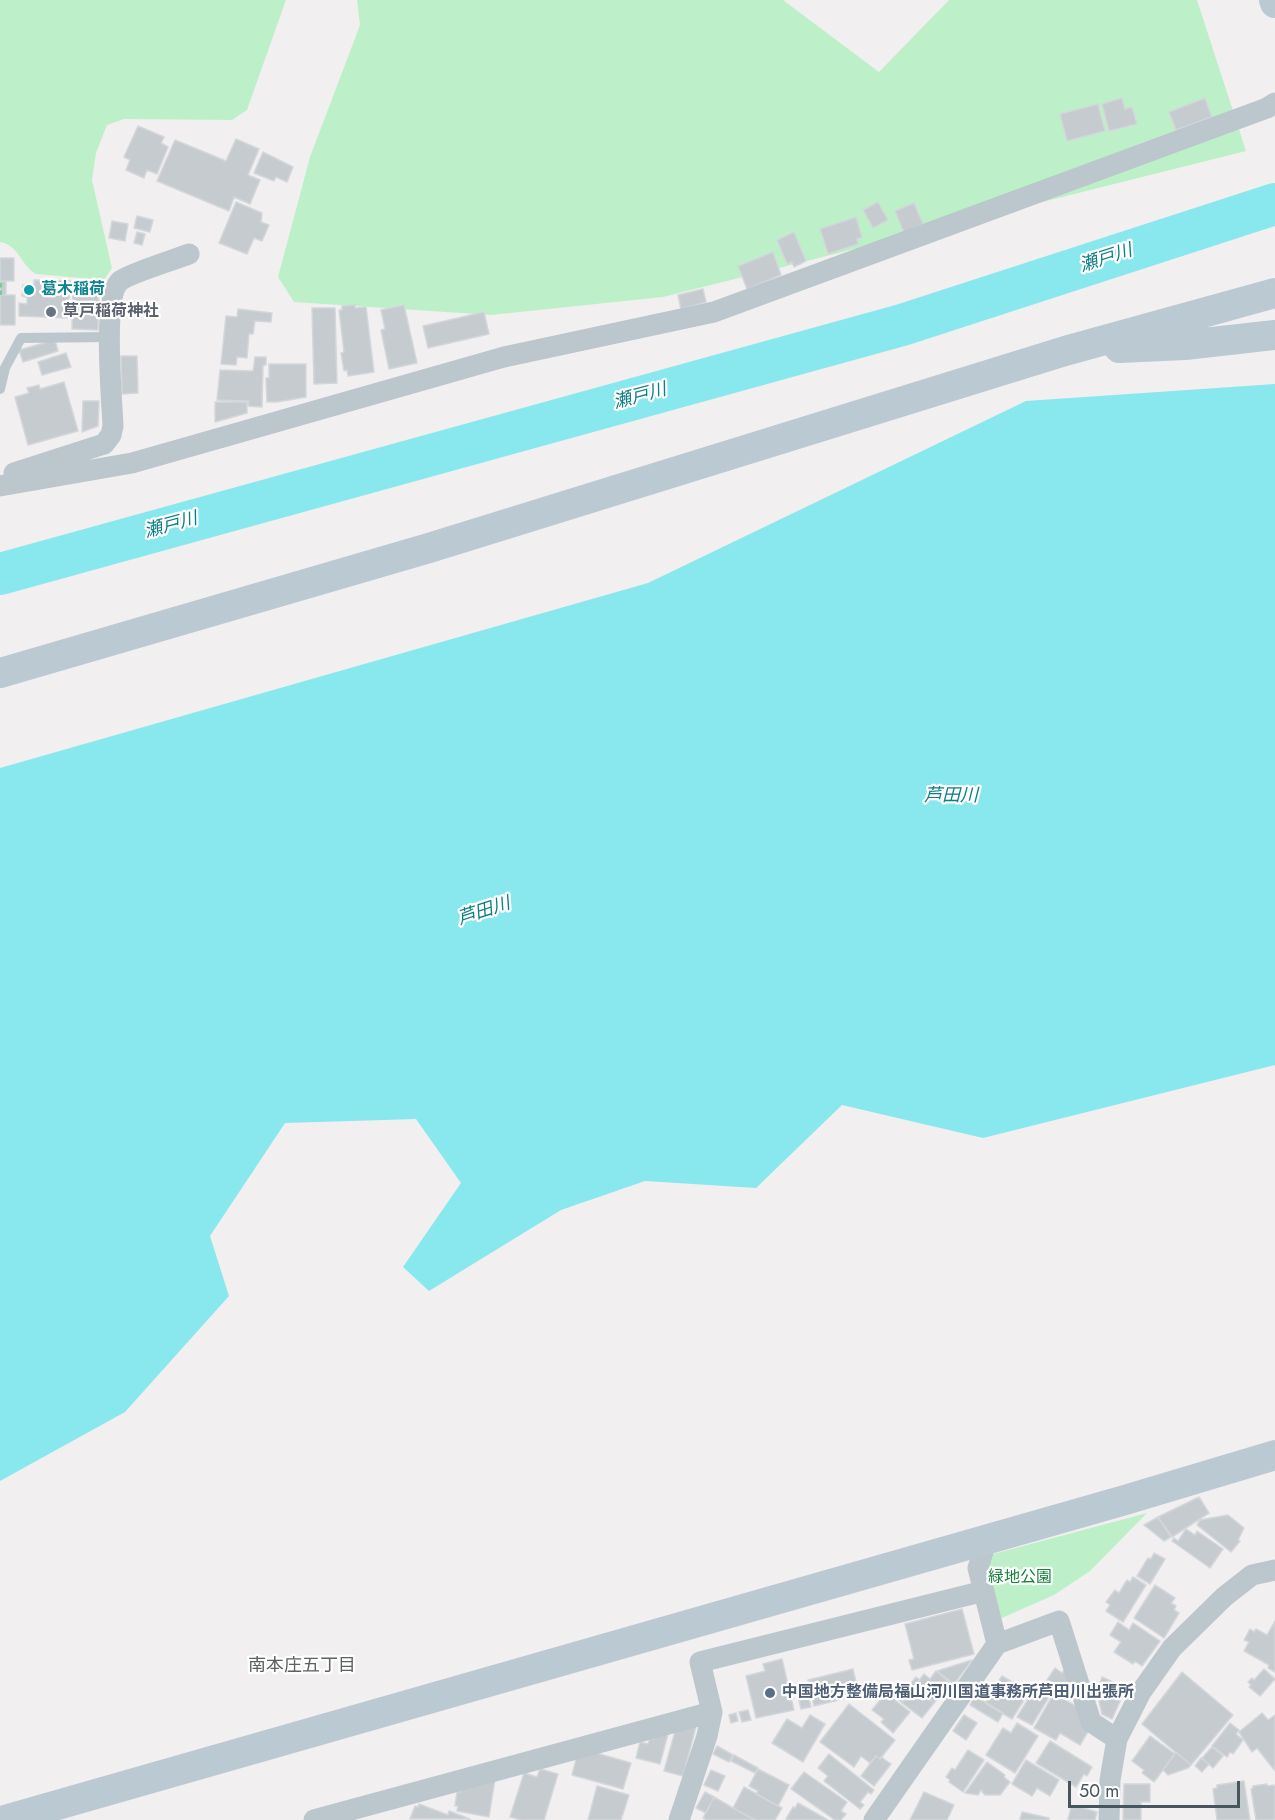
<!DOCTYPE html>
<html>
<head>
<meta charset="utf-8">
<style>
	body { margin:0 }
	#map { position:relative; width:1275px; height:1820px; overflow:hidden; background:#f2eff0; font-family:Jost,sans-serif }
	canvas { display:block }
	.scale { position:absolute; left:1068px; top:1781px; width:172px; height:27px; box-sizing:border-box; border:3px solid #47565d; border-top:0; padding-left:8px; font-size:18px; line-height:21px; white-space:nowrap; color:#47565d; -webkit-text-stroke:4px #fff; paint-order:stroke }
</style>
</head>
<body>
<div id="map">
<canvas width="1275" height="1820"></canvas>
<div class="scale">50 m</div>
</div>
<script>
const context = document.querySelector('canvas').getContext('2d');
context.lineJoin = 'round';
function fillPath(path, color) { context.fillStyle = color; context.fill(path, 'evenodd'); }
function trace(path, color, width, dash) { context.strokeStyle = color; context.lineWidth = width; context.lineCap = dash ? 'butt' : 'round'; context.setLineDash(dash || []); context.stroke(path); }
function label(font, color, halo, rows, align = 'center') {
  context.font = font + ' Jost,"Noto Sans JP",sans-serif'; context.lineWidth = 4.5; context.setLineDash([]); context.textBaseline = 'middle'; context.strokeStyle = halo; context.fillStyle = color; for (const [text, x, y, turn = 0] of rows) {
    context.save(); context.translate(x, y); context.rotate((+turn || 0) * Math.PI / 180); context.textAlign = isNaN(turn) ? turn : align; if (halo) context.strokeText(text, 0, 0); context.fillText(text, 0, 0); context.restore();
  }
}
fillPath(new Path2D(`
	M 0,0 L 286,0 L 247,110 L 232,120 L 124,119 L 107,125 L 96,153 L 92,180 L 112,268 L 104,280 L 36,274 C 21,266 19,245 0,242 Z
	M 357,0 L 783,0 L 879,72 L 949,0 L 1197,0 L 1246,151 L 663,297 L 491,315 L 294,302 L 278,277 L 310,157 L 360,25 Z
	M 1147,1513 L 1090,1571 L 1054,1595 L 995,1621 L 982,1557 Z`), '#bdf0c9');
fillPath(new Path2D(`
	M 1275,384 L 1275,1065 L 983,1138 L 842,1105 L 756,1188 L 645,1181 L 561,1210 L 429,1291 L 403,1267 L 461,1183 L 416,1119 L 285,1123 L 210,1236 L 229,1296 L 125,1412 L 0,1481 L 0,768 L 648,583 L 1026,401 Z`), '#89e7ee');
trace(new Path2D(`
	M 0,574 L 902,325 L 1275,204`), '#89e7ee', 42);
const building = new Path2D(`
	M 1122,98 L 1125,109 L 1132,107 L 1137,124 L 1109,131 L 1102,104 Z
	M 1205,98 L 1212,117 L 1176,130 L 1169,112 Z
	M 1098,104 L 1105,131 L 1067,141 L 1060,114 Z
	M 138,126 L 164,137 L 161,143 L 168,147 L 157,174 L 147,170 L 144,178 L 126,170 L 130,160 L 124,157 Z
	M 236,139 L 259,149 L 248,175 L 260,180 L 250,204 L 234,197 L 229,211 L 157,181 L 175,140 L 226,161 Z
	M 263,152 L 293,167 L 287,182 L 276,177 L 274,181 L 254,173 Z
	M 236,202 L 262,213 L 261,222 L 269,225 L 262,241 L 254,238 L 247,254 L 219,243 Z
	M 878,202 L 888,220 L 873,228 L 863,210 Z
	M 914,203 L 923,224 L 904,233 L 895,211 Z
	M 137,216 L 153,220 L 150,232 L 134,228 Z
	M 856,217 L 862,237 L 857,239 L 858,244 L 828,254 L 820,229 Z
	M 112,221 L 128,224 L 125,241 L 109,238 Z
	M 137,232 L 145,234 L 142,245 L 134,243 Z
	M 794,232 L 806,261 L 794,267 L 792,262 L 787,264 L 777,240 Z
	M 773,252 L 781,275 L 747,289 L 738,266 Z
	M 0,258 L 14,258 L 14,281 L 0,281 Z
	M 34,280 L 70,281 L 68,318 L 19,316 L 19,303 L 27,304 L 27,297 L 22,296 L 23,285 L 34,285 Z
	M 0,281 L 6,281 L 6,295 L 0,295 Z
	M 25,286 L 34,286 L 34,295 L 24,295 Z
	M 73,286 L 99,287 L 98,330 L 72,329 Z
	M 703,289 L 706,302 L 681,309 L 678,295 Z
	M 0,295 L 15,295 L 15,325 L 0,325 Z
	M 355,305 L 355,308 L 366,307 L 374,372 L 348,376 L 347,370 L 344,371 L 341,353 L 344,352 L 339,310 L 342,310 L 342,306 Z
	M 404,305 L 417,363 L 389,369 L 381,330 L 385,329 L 381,310 Z
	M 312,308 L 335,308 L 337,383 L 314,384 Z
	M 238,309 L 272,313 L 271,322 L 255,321 L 253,334 L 249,334 L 247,358 L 237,357 L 236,365 L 221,364 L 226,316 L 237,317 Z
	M 484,312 L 489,334 L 428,348 L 423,326 Z
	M 55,340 L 58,351 L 23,362 L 19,350 Z
	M 66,353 L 71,367 L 42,375 L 38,362 Z
	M 121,356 L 137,356 L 138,393 L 122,394 Z
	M 255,357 L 266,357 L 266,365 L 263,365 L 262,407 L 248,406 L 249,401 L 217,400 L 220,370 L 253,371 Z
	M 269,364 L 306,364 L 306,397 L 277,402 L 267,402 L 266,378 L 269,378 Z
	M 64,382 L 78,431 L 28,445 L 15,397 L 29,393 L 27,388 L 39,385 L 40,389 Z
	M 83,401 L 99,401 L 98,426 L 82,432 Z
	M 215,402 L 247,402 L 247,413 L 215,422 Z
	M 1199,1497 L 1209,1513 L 1172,1537 L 1158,1517 Z
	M 1228,1515 L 1244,1528 L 1238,1540 L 1240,1541 L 1231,1552 L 1197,1525 L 1200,1520 Z
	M 1158,1517 L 1171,1537 L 1164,1541 L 1144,1525 Z
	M 1186,1529 L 1195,1535 L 1197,1531 L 1223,1549 L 1210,1568 L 1172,1541 L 1174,1538 L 1178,1541 Z
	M 1154,1553 L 1165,1559 L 1150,1584 L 1137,1576 L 1148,1558 L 1151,1559 Z
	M 1133,1577 L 1146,1585 L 1123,1622 L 1106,1611 L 1110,1605 L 1106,1602 L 1115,1590 L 1119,1593 L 1127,1580 L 1130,1582 Z
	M 1155,1585 L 1175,1598 L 1171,1603 L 1176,1606 L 1174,1610 L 1179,1613 L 1164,1638 L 1134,1618 Z
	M 962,1609 L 974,1654 L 912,1670 L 909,1660 L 914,1659 L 905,1624 Z
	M 1275,1621 L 1275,1672 L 1268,1668 L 1269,1665 L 1244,1651 L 1249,1642 L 1244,1640 L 1250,1629 L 1254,1632 L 1256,1629 L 1267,1635 Z
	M 1118,1622 L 1129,1630 L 1133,1623 L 1160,1641 L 1142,1666 L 1135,1661 L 1133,1664 L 1114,1652 L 1121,1642 L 1110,1635 Z
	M 782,1659 L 794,1710 L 756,1718 L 746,1676 L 765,1671 L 763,1664 Z
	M 972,1660 L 954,1684 L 937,1671 Z
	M 1055,1668 L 1062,1673 L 1065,1669 L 1080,1699 L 1047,1680 Z
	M 853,1669 L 859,1695 L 814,1706 L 808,1680 Z
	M 1264,1669 L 1275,1679 L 1260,1696 L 1249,1687 L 1251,1685 L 1248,1682 L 1252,1678 L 1254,1680 Z
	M 936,1671 L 950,1683 L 934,1703 L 914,1687 L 924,1674 L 930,1679 Z
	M 1182,1672 L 1233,1715 L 1191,1765 L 1142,1724 Z
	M 1002,1676 L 1029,1692 L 1012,1719 L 985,1703 Z
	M 916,1677 L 920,1680 L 902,1703 L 898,1699 Z
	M 1102,1677 L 1126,1688 L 1112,1719 L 1102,1714 L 1097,1693 Z
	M 806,1686 L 811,1707 L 801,1709 L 796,1689 Z
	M 914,1687 L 934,1703 L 922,1718 L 902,1703 Z
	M 1035,1688 L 1049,1697 L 1032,1725 L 1017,1717 Z
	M 886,1693 L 910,1712 L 893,1733 L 881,1722 L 884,1719 L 872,1710 Z
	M 1054,1693 L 1087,1713 L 1089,1730 L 1080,1745 L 1060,1733 L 1056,1740 L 1034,1728 Z
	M 975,1696 L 1003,1713 L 998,1722 L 970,1705 Z
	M 849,1704 L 895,1740 L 880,1759 L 876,1756 L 870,1763 L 861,1756 L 854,1767 L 820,1742 Z
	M 748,1710 L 751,1720 L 742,1722 L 739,1712 Z
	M 736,1713 L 738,1721 L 731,1723 L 729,1715 Z
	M 1262,1713 L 1268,1720 L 1275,1715 L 1275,1771 L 1257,1748 L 1252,1752 L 1239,1732 Z
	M 699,1715 L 683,1776 L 664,1771 L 679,1717 Z
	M 810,1715 L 825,1724 L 803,1762 L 772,1743 L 787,1719 L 802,1728 Z
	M 964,1715 L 977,1723 L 966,1740 L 953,1731 Z
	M 658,1723 L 670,1726 L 660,1764 L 636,1758 L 640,1742 L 648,1744 L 650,1738 L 654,1739 Z
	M 1017,1723 L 1038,1736 L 1015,1773 L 986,1755 L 1003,1728 L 1011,1733 Z
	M 1230,1723 L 1239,1730 L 1236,1734 L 1243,1740 L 1233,1754 L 1230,1752 L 1227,1757 L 1212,1746 Z
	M 1150,1736 L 1175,1754 L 1154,1782 L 1142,1773 L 1144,1770 L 1132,1761 Z
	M 1050,1741 L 1092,1767 L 1087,1776 L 1084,1774 L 1076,1787 L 1036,1763 Z
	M 717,1746 L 733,1755 L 729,1762 L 713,1754 Z
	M 1212,1747 L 1223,1756 L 1213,1768 L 1202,1758 Z
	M 579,1748 L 631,1763 L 623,1789 L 572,1775 Z
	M 968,1750 L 984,1760 L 963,1792 L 949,1782 L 950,1780 L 946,1777 L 952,1768 L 955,1770 Z
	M 1176,1752 L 1191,1765 L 1188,1768 L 1168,1775 L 1163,1770 Z
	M 829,1754 L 874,1790 L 871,1794 L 868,1792 L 860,1802 L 864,1805 L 860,1809 L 824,1781 L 828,1776 L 818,1768 Z
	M 734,1755 L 758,1768 L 755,1773 L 731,1761 Z
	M 876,1756 L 880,1759 L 881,1757 L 891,1764 L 874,1786 L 861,1776 Z
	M 1201,1758 L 1209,1764 L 1202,1772 L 1195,1766 Z
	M 1026,1760 L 1059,1780 L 1050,1796 L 1037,1788 L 1032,1796 L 1012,1784 Z
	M 987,1762 L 1005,1775 L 1004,1777 L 1010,1782 L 1000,1795 L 985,1795 L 981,1790 L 978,1795 L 965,1793 Z
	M 540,1769 L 558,1774 L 544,1820 L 521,1820 L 510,1817 L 524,1773 L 537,1777 Z
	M 758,1769 L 789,1785 L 778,1806 L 756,1794 L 758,1791 L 749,1786 Z
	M 711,1770 L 725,1776 L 718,1791 L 704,1785 Z
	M 804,1772 L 847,1802 L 841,1811 L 846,1814 L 841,1820 L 835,1820 L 791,1789 Z
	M 462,1779 L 495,1779 L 489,1817 L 457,1811 L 458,1806 L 455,1806 L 457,1792 L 460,1792 Z
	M 1244,1781 L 1250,1820 L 1217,1820 L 1213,1789 L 1217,1788 L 1217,1785 Z
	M 1124,1784 L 1150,1784 L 1150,1802 L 1141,1802 L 1141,1820 L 1123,1820 Z
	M 1267,1784 L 1267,1786 L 1275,1785 L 1275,1820 L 1256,1820 L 1251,1789 L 1253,1788 L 1253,1786 Z
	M 597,1786 L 629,1795 L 621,1820 L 588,1820 Z
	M 744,1787 L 782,1808 L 775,1820 L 755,1820 L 733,1808 Z
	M 705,1792 L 714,1797 L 706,1813 L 696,1808 Z
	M 924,1792 L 954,1805 L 947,1820 L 910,1820 Z
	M 714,1797 L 733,1808 L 755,1820 L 707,1820 L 703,1818 Z
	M 798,1803 L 828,1820 L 788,1820 L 786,1819 L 793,1807 L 795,1808 Z
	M 419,1804 L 448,1815 L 449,1811 L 470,1819 L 410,1819 L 415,1806 L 418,1807 Z
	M 1076,1806 L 1097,1812 L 1095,1820 L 1068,1820 L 1071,1807 L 1075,1808 Z
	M 1022,1812 L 1049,1818 L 1049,1820 L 1020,1820 Z`);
fillPath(building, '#c6cbcf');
trace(building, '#d3d7db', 1.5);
trace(new Path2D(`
	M 0,295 L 0,281`), '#74cf95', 4, [4.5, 3]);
trace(new Path2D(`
	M 0,389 L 5,368 L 21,338 L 110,337`), '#bbc6cd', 10);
trace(new Path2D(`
	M 14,473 L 104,444 L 111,435 L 113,426 C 112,400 102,296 120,281 C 130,273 174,260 189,254
	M 0,486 L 132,463 L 504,357 L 714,312 L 1267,108 L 1275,103
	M 987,1539 L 978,1568 L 997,1644
	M 314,1820 L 712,1712
	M 679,1820 L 707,1736 L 712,1712 L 700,1662 L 984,1591
	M 874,1820 L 997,1644 L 1059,1621 L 1091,1722 L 1117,1739
	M 1109,1820 L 1110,1780 L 1117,1739 L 1141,1692 L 1172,1648 L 1224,1597 L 1252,1575 L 1275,1570`), '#bbc6cd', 21);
trace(new Path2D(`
	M 1274,0 L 1275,3
	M 1119,348 L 1185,345 L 1275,335
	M 0,673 L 429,548 L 1065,351 L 1275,293
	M 5,1820 L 1125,1500 L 1275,1455`), '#bbc9d2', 30);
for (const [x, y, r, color] of [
	[29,290,6,"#0f9aa8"],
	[51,312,6,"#6b7280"],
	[770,1693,6,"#5c6f8a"]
]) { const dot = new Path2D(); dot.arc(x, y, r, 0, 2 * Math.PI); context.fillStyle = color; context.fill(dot); trace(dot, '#fff', 2); }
label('bold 16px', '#0d838f', '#fff', [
	["葛木稲荷",41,290]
], 'left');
label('bold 16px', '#5b616d', '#fff', [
	["草戸稲荷神社",63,312]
], 'left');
label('16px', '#15813b', '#fff', [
	["緑地公園",1020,1578]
]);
label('bold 16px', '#4e5e75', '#fff', [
	["中国地方整備局福山河川国道事務所芦田川出張所",782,1693]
], 'left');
label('italic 18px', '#0c7e87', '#fff', [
	["瀬戸川",1106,259,-18],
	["瀬戸川",640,397,-15],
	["瀬戸川",171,526,-15],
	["芦田川",951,797],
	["芦田川",484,912,-18]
]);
label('18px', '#5c6164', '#fff', [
	["南本庄五丁目",302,1667]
]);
</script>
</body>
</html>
